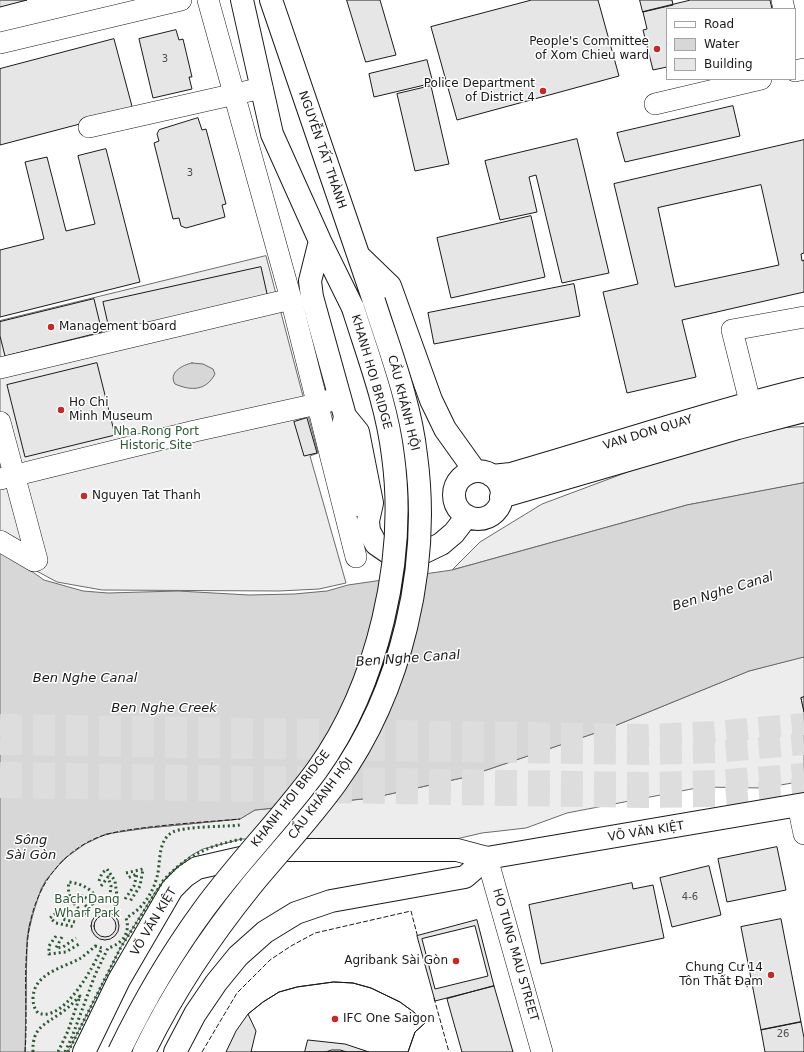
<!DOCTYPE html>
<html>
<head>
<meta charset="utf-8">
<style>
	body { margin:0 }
	#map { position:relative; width:804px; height:1052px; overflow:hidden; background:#fff; font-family:"DejaVu Sans",sans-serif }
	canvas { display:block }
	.legend { position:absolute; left:666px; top:8px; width:130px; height:72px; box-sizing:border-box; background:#fff; border:1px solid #a3a3a3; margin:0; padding:5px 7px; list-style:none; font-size:12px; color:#1a1a1a }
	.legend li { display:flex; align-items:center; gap:8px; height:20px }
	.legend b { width:20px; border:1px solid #a3a3a3 }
</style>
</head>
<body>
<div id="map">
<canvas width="804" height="1052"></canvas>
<ul class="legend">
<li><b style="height:5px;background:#fff"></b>Road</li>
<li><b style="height:11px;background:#d7d7d7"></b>Water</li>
<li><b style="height:11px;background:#e6e6e6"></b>Building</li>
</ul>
</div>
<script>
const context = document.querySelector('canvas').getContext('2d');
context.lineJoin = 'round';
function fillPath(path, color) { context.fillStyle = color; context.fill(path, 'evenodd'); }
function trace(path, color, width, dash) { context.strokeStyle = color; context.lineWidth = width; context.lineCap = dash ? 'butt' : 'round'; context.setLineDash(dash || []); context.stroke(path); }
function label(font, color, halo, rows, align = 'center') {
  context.font = font + ' "DejaVu Sans",sans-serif'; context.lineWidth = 3; context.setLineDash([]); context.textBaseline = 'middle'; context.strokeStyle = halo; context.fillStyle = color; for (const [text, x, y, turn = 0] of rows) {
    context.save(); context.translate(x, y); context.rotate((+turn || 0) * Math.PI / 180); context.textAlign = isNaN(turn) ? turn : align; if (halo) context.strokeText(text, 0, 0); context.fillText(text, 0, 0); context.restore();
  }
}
const built = new Path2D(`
	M 266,256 L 318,453 L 310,456 L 346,583 L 319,589 L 279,591 L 102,590 L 57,582 L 33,569 L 0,548 L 0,321 Z
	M 804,427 L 804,483 L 687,505 L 452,570 L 480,542 L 542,504 L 649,464 L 776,428 Z
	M 804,657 L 804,697 L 801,698 L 804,712 L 804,781 L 763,788 L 702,787 L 567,813 L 526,828 L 482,833 L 439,843 L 242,839 L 203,849 L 192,855 L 171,872 L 156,891 L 121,947 L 68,1052 L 25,1052 L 27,939 L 36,901 L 46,880 L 55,869 L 73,851 L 94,838 L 116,832 L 147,828 L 240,819 L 255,810 L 372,798 L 466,777 L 607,729 L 749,671 Z`);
fillPath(built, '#ededed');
trace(built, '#6a6a6a', 1);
const water = new Path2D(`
	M 192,363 L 203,364 L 213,369 L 215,374 C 206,391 191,391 175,384 C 168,373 182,365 192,363 Z
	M 804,483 L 804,657 L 749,671 L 607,729 L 466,777 L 372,798 L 255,810 L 240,819 L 147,828 L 106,834 L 85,844 L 64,859 L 46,880 L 41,889 L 29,926 L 27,939 L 25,1052 L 0,1052 L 0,549 L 44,580 L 83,591 L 108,593 L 178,591 L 249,595 L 294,594 L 327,591 L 348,585 L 452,570 L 687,505 Z`);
fillPath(water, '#d7d7d7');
trace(water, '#6a6a6a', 1);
const building = new Path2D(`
	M 0,0 L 27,0 L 0,7 Z
	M 347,0 L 380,0 L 396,55 L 366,62 Z
	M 532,0 L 598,0 L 619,76 L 457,120 L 431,27 Z
	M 640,0 L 672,0 L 673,5 L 643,12 Z
	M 691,0 L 770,0 L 772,9 L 667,9 L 667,67 L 653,70 L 643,30 L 647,29 L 643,12 Z
	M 176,30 L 179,40 L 183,39 L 192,77 L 189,77 L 192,89 L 153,98 L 139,39 Z
	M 114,39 L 133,110 L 0,145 L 0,69 Z
	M 427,60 L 433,83 L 374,97 L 369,74 Z
	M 431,86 L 449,164 L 415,171 L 397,94 Z
	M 733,106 L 740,136 L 625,162 L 617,133 Z
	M 198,118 L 202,130 L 206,129 L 226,204 L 222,205 L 225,217 L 186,228 L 181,226 L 179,218 L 173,219 L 154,143 L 159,141 L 157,134 L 159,130 Z
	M 577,139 L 609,273 L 562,283 L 536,175 L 529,177 L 537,212 L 500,220 L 485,161 Z
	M 804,140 L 804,253 L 801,254 L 802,261 L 804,260 L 804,292 L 682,320 L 696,377 L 627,393 L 603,292 L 638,284 L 614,184 ZM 761,185 L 779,265 L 675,287 L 658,208 Z
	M 106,149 L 140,282 L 0,317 L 0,250 L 44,239 L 25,162 L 47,157 L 66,231 L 95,224 L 78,156 Z
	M 531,216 L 545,277 L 451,298 L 437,238 Z
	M 261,267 L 268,298 L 110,333 L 103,302 Z
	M 574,284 L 580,316 L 434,344 L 428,313 Z
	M 94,299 L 102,332 L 5,356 L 0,336 L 0,322 Z
	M 97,363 L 115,435 L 25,457 L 7,385 Z
	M 307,418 L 317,453 L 304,456 L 294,422 Z
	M 86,493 L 87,498 L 83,499 L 82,494 Z
	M 804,697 L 804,712 L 801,698 Z
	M 777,847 L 786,890 L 727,902 L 718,859 Z
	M 709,866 L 721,915 L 672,927 L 660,878 Z
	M 632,883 L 633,889 L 653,885 L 664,938 L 541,964 L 529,905 Z
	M91 926a14 14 0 1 1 28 0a14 14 0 1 1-28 0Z
	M94 926a11 11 0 1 1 22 0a11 11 0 1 1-22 0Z
	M 781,919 L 801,1022 L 761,1030 L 741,927 Z
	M 477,920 L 494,986 L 435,1001 L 417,936 Z
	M 475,926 L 488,976 L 435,989 L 422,939 Z
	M 334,982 L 353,983 L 371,988 L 400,1002 L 415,1013 L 425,1023 L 415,1032 L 408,1052 L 251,1052 L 256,1031 L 248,1014 L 263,1002 L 279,992 L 297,987 Z
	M 334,982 L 353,983 L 371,988 L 400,1002 L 415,1013 L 425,1023 L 415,1032 L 408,1052 L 226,1052 L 236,1031 L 248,1014 L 263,1002 L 279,992 L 297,987 Z
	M 494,986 L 513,1052 L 462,1052 L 447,999 Z
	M 801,1022 L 804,1038 L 804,1052 L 765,1052 L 761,1030 Z
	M 308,1040 L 345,1044 L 369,1052 L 305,1052 Z
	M 332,1050 L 340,1050 L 347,1052 L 326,1052 Z`);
fillPath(building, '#e6e6e6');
trace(building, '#1a1a1a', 1);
trace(new Path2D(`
	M 0,725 L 647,735 L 714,732 L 804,724
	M 0,787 L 647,797 L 718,796 L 804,789`), '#ddd', 22, [22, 11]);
trace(new Path2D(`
	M 0,744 L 646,754 L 716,752 L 804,744
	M 0,773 L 647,783 L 717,781 L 804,774`), '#ddd', 22, [22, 11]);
const minor = new Path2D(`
	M 208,0 L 291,299 L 356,557
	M 782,0 L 784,9
	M 0,43 L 181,0
	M 795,71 L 804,69
	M 655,104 L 761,79
	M 89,127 L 262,88
	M 0,368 L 291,299
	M 750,402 L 732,330 L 804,317
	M 0,422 L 37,560 L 34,561 L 0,541
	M 0,479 L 195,431 L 317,404
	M 798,805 L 804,834
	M 487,858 L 542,1052`);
const major = new Path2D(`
	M 242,0 L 272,134 L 320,241 L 353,308
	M 271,0 L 374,301
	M 320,241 L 310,281 L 312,297 L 345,416 L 358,432 L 372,503 L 368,521 L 369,531 L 376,544 L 392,555 L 402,557 L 414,557 L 441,544 L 454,533 L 467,516
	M 361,258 L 390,286 L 431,400 L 445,429 L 475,471
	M 317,404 L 339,398
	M 345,416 L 341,436 L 358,505
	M454 495a24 24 0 1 1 48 0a24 24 0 1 1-48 0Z
	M 492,476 L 511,474 C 609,446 705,413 804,389
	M 501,497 L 738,428 L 804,411
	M 84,1052 L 119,980 L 172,889 L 185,876 L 197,868 L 276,850 L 457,850 L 487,858 L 804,804
	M 175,1052 L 195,1014 L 216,983 L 238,956 L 265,932 L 296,913 L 331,901 L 465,877 L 487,858`);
trace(minor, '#1a1a1a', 22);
trace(major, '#1a1a1a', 24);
trace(minor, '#fff', 21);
trace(major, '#fff', 22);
const majorBridge = new Path2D(`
	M 119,1052 C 143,1002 171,954 204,909 C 239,861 282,818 317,770 C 378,685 407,559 393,456 C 387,405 368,356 353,308
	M 144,1052 C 173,992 209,938 251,886 C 279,852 310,819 336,783 C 402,691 431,566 416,455 C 410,402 390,351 374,301`);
trace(majorBridge, '#1a1a1a', 24, []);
trace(majorBridge, '#fff', 22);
trace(new Path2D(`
	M 126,873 L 143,869 L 140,886 L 129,903
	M 99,881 L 102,873 L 107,869 L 115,881 L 117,896
	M 101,886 L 108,877 L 111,886 L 110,895
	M 125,899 L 134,886 L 137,874 L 127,878
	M 65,910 L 55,914 L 50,918 L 56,923 L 75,927
	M 90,910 L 83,903 L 82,896 L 90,900 L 94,907
	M 69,914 L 62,919 L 75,922
	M 87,914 C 75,908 66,896 69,882 C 83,884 95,890 99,904
	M 56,936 L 49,946 L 49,954 L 66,952 L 79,944
	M 62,937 L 56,948 L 63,947 L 76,938
	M 95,946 L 102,948 C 93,967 64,1023 38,1013 C 34,1008 33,1004 33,998 C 34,973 63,968 81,958 C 86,954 91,950 95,946 Z
	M 33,1052 C 32,1028 44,1025 61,1013 C 68,1008 74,1002 80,996 L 68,1031 L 58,1052
	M 65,1052 L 72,1037 L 95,975 L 108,948 C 122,944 131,933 126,918 C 142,909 152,895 157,877 C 161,863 157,840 173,832 C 185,826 225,827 240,825
	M 68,1052 L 121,947 L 163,881 C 185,856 210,845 242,839`), '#2b5a34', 3, [2, 3]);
trace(new Path2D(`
	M 434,998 L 449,1052
	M 25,1052 C 28,1014 23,975 28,937 C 32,895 55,857 94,839 C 107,833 121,831 135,829 C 170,824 205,822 240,819
	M 202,1052 L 237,993 L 270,960 L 291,946 L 315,933 L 411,911 L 418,938`), '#1a1a1a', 1, [5, 2]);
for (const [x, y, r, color] of [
	[657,49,4,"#c62828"],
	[543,91,4,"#c62828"],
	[51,327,4,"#c62828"],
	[61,410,4,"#c62828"],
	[84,496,4,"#c62828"],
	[456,961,4,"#c62828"],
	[771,975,4,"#c62828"],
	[335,1019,4,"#c62828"]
]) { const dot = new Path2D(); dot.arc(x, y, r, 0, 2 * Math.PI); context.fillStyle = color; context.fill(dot); trace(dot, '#fff', 1.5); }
label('10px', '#4d4d4d', null, [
	["3",165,59],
	["3",190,173],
	["4-6",690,897],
	["26",783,1034]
]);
label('12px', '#1a1a1a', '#fff', [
	["People's Committee",649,42],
	["of Xom Chieu ward",649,56],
	["Police Department",535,84],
	["of District 4",535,98],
	["Management board",59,327,"left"],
	["Ho Chi",69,403,"left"],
	["Minh Museum",69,417,"left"],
	["Nguyen Tat Thanh",92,496,"left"],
	["Agribank Sài Gòn",448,961],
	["Chung Cư 14",763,968],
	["Tôn Thất Đạm",763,982],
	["IFC One Saigon",343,1019,"left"]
], 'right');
label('12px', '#1a1a1a', '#fff', [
	["NGUYỄN TẤT THÀNH",322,150,71],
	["KHANH HOI BRIDGE",371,372,74],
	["CẦU KHÁNH HỘI",403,403,76],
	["VAN DON QUAY",648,433,-17],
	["KHANH HOI BRIDGE",291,799,-52],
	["CẦU KHÁNH HỘI",321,799,-53],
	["VÕ VĂN KIỆT",646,832,-9],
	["VÕ VĂN KIỆT",154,922,-59],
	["HO TUNG MAU STREET",515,955,74]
]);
label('12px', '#2b5a34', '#fff', [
	["Nha Rong Port",156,432],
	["Historic Site",156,446],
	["Bach Dang",87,900],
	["Wharf Park",87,914]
]);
label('italic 13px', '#1a1a1a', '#fff', [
	["Ben Nghe Canal",723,592,-17],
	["Ben Nghe Canal",408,659,-4],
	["Ben Nghe Canal",85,679],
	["Ben Nghe Creek",164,709],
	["Sông",31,841],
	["Sài Gòn",31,856]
]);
</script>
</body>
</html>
